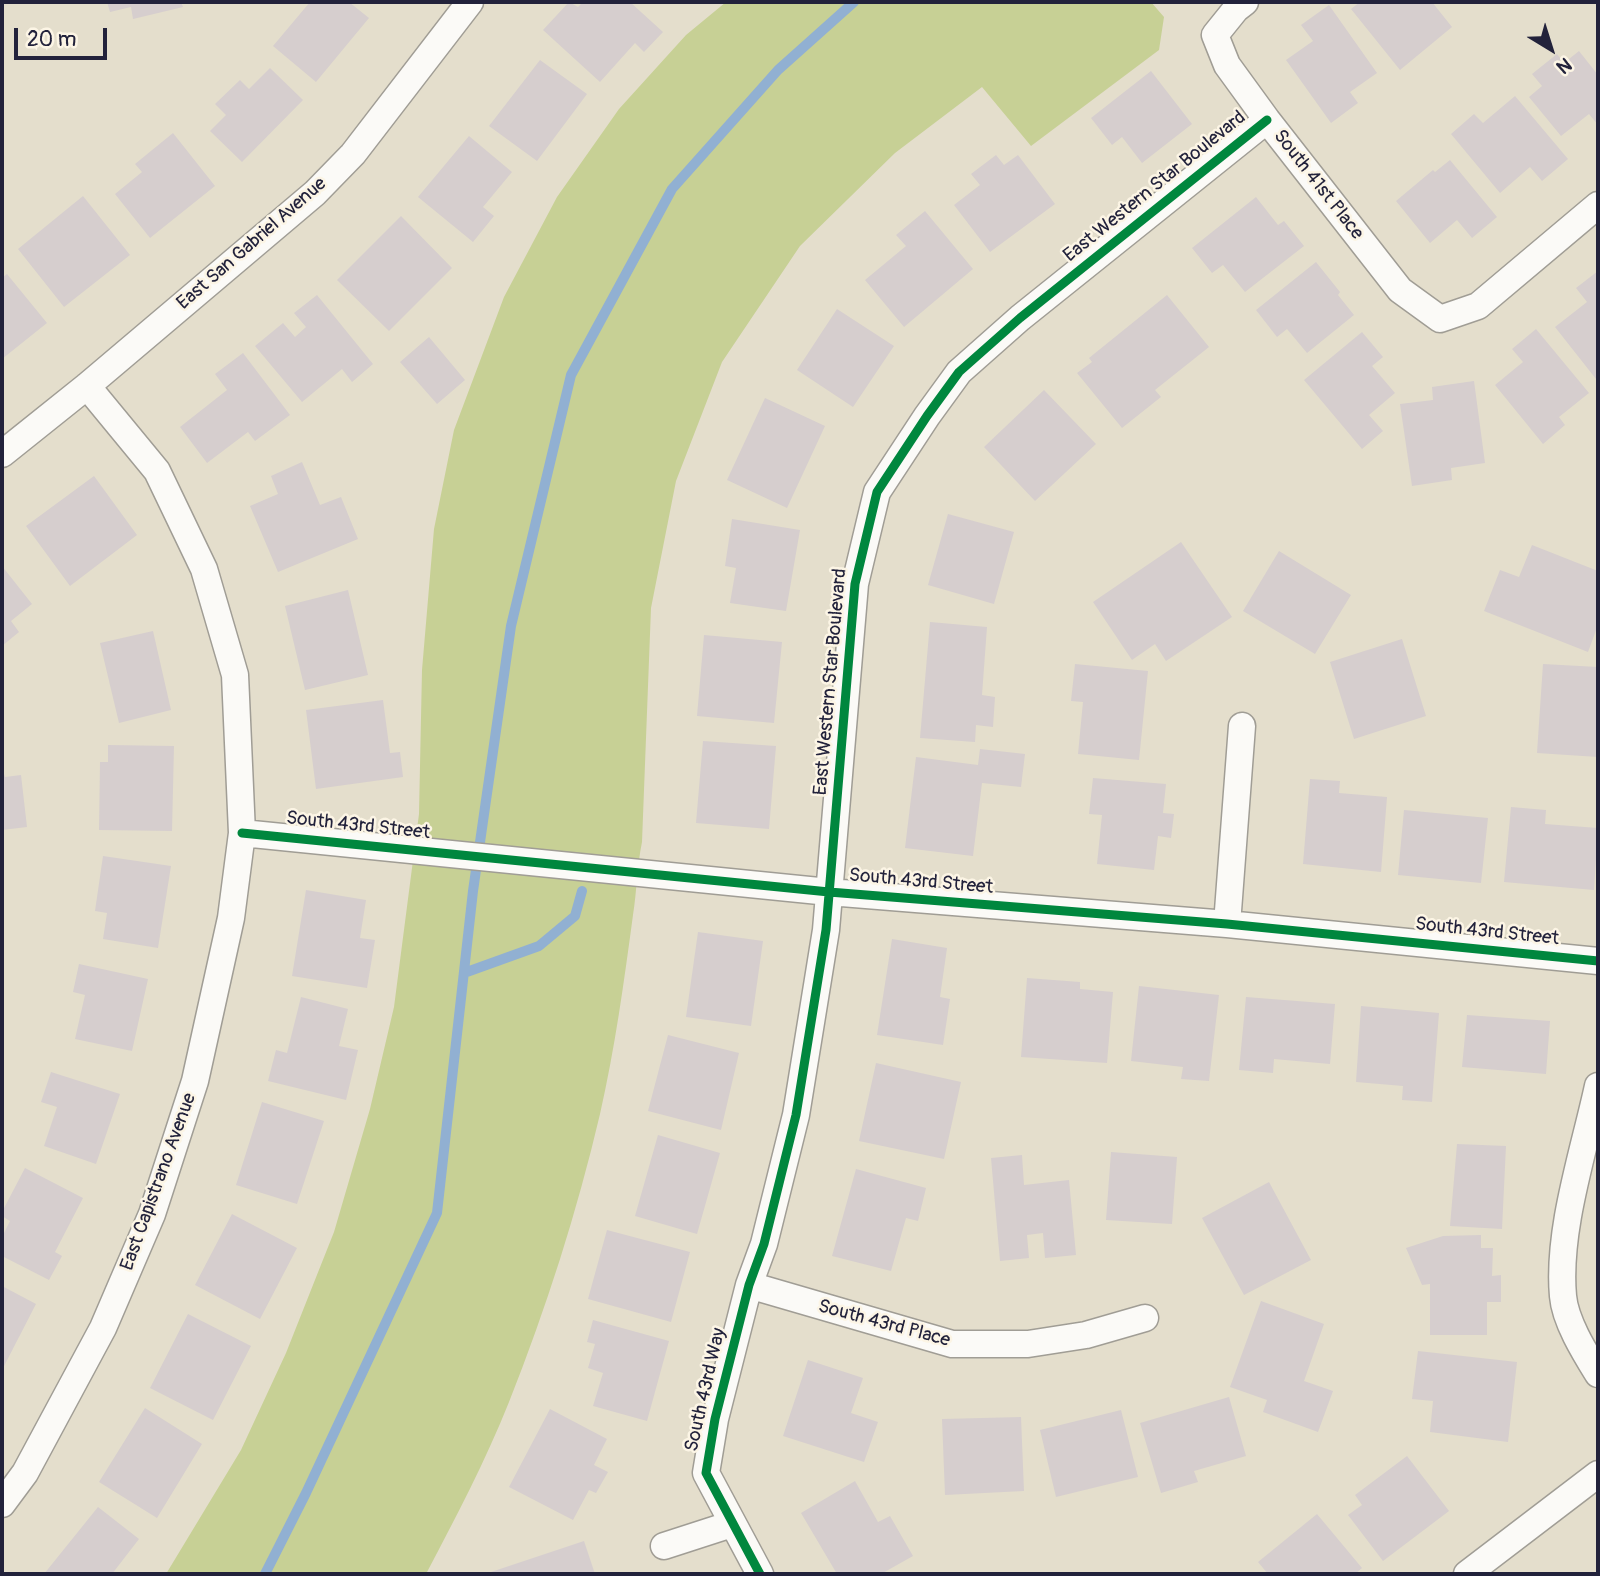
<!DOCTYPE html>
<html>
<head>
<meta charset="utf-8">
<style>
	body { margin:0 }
	#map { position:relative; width:1600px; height:1576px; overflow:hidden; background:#e4decc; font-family:Pangolin,sans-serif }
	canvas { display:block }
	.frame { position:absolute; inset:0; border:4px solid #22223b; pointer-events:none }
	.north { position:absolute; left:1516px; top:14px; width:70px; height:70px; -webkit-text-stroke:5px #fcf5e5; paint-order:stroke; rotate:142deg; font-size:19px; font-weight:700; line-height:28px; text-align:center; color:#22223b }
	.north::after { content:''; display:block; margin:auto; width:24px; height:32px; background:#22223b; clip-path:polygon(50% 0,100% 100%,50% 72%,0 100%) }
	.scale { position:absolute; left:14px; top:28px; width:93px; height:32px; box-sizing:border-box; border:4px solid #22223b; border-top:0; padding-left:9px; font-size:21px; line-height:24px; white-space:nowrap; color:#22223b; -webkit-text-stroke:5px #fcf5e5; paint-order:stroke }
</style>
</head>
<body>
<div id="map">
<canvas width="1600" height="1576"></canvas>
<div class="frame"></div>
<div class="north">N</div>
<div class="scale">20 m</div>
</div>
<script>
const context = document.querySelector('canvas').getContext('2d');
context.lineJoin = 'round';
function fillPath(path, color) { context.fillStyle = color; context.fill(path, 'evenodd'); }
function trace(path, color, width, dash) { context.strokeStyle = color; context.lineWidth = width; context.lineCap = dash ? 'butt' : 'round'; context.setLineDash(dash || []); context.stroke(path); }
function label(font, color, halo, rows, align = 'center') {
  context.font = font + ' Pangolin,sans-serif'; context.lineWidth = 5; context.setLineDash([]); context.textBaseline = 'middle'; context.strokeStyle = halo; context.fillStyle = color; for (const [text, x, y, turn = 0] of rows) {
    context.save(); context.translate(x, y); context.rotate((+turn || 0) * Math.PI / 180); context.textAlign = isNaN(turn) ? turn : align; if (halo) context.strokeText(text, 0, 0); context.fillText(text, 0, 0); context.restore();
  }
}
fillPath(new Path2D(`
	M 726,2 L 1151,2 L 1164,17 L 1159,50 L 1031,146 L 982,87 L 895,153 L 800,246 L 722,362 L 676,481 L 651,608 L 642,842 C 637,866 637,890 633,915 C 624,982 615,1048 600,1114 C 577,1212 546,1309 509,1402 C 486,1460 455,1519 426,1574 L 166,1574 L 241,1450 L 286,1353 L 334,1232 L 370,1109 L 394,1007 L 419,814 L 422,670 L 434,529 L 454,430 L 504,297 L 557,197 L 619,109 L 686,35 Z`), '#c7d095');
trace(new Path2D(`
	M 464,973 L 539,946 L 575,916 L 582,891
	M 265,1574 L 306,1493 L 437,1213 L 473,891 L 511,626 L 571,375 L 672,189 L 778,70 L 854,2`), '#91b0d2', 10);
fillPath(new Path2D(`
	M 107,2 L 181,2 L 183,7 L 133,19 L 131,7 L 110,12 Z
	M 310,2 L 349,2 L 369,18 L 316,82 L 273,46 Z
	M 569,2 L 578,7 L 583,2 L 630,2 L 663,32 L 644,52 L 635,43 L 600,82 L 543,30 Z
	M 1360,2 L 1432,2 L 1452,27 L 1400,70 L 1351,9 Z
	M 1329,5 L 1377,73 L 1350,92 L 1358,103 L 1331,123 L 1286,60 L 1313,41 L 1301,25 Z
	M 1579,51 L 1598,75 L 1598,125 L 1589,114 L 1561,136 L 1529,97 L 1542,86 L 1532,74 L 1557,54 L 1564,63 Z
	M 540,60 L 587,94 L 537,161 L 489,126 Z
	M 270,68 L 303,100 L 242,162 L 210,131 L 226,115 L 215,104 L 240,80 L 249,89 Z
	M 1151,71 L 1192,124 L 1142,163 L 1122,137 L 1112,145 L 1091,118 Z
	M 1515,96 L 1568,159 L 1542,181 L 1530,167 L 1500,193 L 1451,134 L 1474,114 L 1483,123 Z
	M 173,133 L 215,186 L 150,238 L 115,194 L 142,172 L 135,164 Z
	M 469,136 L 512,172 L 483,207 L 494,216 L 473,242 L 418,197 Z
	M 996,155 L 1004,165 L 1018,155 L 1055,204 L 990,252 L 954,205 L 980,185 L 971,174 Z
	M 1450,160 L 1497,217 L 1472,238 L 1457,220 L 1430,243 L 1396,201 L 1433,170 L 1435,172 Z
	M 83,196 L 130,255 L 64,307 L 18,249 Z
	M 1256,197 L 1278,225 L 1284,221 L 1304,246 L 1245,292 L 1223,265 L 1212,273 L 1192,248 Z
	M 925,211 L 973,269 L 904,327 L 865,280 L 906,246 L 896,235 Z
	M 401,216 L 452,268 L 389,331 L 337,280 Z
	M 1316,262 L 1340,292 L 1338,295 L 1354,315 L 1307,353 L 1287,329 L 1277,337 L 1256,310 Z
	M 1598,271 L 1598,377 L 1596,379 L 1555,327 L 1587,302 L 1576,288 Z
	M 7,274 L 47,323 L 2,359 L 2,278 Z
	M 317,295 L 373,364 L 352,382 L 342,369 L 302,402 L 255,346 L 283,323 L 295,337 L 306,327 L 294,313 Z
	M 1167,295 L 1209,347 L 1155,390 L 1161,397 L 1122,428 L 1077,373 L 1092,362 L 1089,358 Z
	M 837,309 L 894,346 L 853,407 L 797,370 Z
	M 1536,329 L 1589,393 L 1559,417 L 1565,425 L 1543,444 L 1495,385 L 1523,362 L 1512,349 Z
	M 1362,332 L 1383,357 L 1372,366 L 1395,393 L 1369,415 L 1383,431 L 1362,449 L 1304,380 Z
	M 429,337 L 465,380 L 437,404 L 400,362 Z
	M 243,353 L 290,415 L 255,441 L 248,432 L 207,463 L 180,427 L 227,390 L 215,374 Z
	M 1474,381 L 1485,463 L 1451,468 L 1452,480 L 1412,486 L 1400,404 L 1433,400 L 1432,387 Z
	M 1044,390 L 1096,444 L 1035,501 L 984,447 Z
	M 765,398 L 825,426 L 787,508 L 727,480 Z
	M 302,462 L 320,505 L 341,497 L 358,539 L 278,572 L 250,506 L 278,494 L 271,476 Z
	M 94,476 L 137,535 L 70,586 L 26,526 Z
	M 948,514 L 1014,532 L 994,604 L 928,585 Z
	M 732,519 L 800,530 L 786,611 L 730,603 L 736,568 L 725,566 Z
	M 1181,542 L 1232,617 L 1166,661 L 1155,644 L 1132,660 L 1093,602 Z
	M 1532,545 L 1598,571 L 1598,625 L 1588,652 L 1484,611 L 1500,570 L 1519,577 Z
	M 1279,551 L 1351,595 L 1315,654 L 1243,611 Z
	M 2,566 L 32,604 L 11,621 L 19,632 L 2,646 Z
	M 348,590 L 368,675 L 305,690 L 285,606 Z
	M 930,622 L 987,627 L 982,695 L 995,697 L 993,727 L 976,725 L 975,742 L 920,738 Z
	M 153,631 L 171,710 L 119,723 L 100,643 Z
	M 704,635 L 782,642 L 774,723 L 697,716 Z
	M 1402,639 L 1426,716 L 1354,739 L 1330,662 Z
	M 1075,664 L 1148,671 L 1139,760 L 1078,754 L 1083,702 L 1071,701 Z
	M 1543,664 L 1598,667 L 1598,757 L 1537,753 Z
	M 383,700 L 390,753 L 400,752 L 403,777 L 316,789 L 306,710 Z
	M 703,741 L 776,746 L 769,829 L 696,823 Z
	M 108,745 L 174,746 L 172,831 L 99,830 L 100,762 L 108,762 Z
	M 980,749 L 1025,754 L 1021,787 L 982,783 L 973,856 L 905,848 L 916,757 L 978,765 Z
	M 2,768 L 5,777 L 21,775 L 27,827 L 2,830 Z
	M 1093,778 L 1166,784 L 1163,813 L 1174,814 L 1171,838 L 1158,836 L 1154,870 L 1097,864 L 1102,815 L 1089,814 Z
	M 1310,779 L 1340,781 L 1339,793 L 1387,797 L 1381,872 L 1303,864 Z
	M 1511,807 L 1546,810 L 1545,824 L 1598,828 L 1594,890 L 1504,882 Z
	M 1404,810 L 1488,818 L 1481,883 L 1398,875 Z
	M 103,856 L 171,866 L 158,948 L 103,939 L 107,913 L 95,911 Z
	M 306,890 L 366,900 L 360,938 L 375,940 L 367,988 L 292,976 Z
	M 698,932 L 763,941 L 751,1026 L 686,1017 Z
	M 892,939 L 947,948 L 940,997 L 950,999 L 943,1045 L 877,1035 Z
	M 79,964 L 148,979 L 132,1051 L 75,1039 L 85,995 L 73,992 Z
	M 1027,978 L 1080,982 L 1080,989 L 1113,992 L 1107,1063 L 1021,1057 Z
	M 1139,986 L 1219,995 L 1209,1081 L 1181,1079 L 1183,1067 L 1131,1061 Z
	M 301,997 L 348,1009 L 339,1046 L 358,1050 L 346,1100 L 268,1081 L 276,1050 L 287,1053 Z
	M 1246,997 L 1335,1004 L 1330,1064 L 1274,1059 L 1273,1073 L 1239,1070 Z
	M 1361,1006 L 1439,1013 L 1432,1102 L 1402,1100 L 1403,1086 L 1356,1082 Z
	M 1467,1015 L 1550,1021 L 1546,1074 L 1462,1067 Z
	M 668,1035 L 739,1053 L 721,1130 L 648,1111 Z
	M 876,1063 L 961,1082 L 944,1159 L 859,1141 Z
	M 51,1072 L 120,1094 L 96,1164 L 44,1146 L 57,1107 L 41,1102 Z
	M 262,1102 L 324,1121 L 297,1204 L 236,1185 Z
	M 658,1135 L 720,1153 L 697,1234 L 635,1216 Z
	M 1457,1144 L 1506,1146 L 1502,1229 L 1450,1226 Z
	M 1111,1152 L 1177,1157 L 1172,1224 L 1106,1220 Z
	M 1022,1155 L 1024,1185 L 1069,1180 L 1076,1255 L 1045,1258 L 1043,1233 L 1027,1235 L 1029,1258 L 1000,1261 L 991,1158 Z
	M 25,1168 L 83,1198 L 55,1252 L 62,1256 L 49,1280 L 2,1256 L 2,1237 L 10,1221 L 2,1216 L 2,1212 Z
	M 856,1169 L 926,1188 L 918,1221 L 906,1218 L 891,1271 L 832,1256 Z
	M 1269,1182 L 1311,1260 L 1244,1295 L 1202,1218 Z
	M 232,1214 L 297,1248 L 260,1319 L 195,1285 Z
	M 607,1230 L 690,1252 L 671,1322 L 588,1299 Z
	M 1481,1235 L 1481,1248 L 1493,1248 L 1492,1276 L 1501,1275 L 1501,1302 L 1487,1302 L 1487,1335 L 1430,1335 L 1430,1284 L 1422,1285 L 1406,1248 L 1443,1236 Z
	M 2,1286 L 36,1304 L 2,1370 Z
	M 1261,1301 L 1324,1324 L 1304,1381 L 1333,1391 L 1318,1432 L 1263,1412 L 1267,1400 L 1230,1387 Z
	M 188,1314 L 251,1346 L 213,1420 L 150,1388 Z
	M 593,1320 L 669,1341 L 647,1421 L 593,1406 L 603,1373 L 588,1368 L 595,1344 L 587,1342 Z
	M 1418,1351 L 1517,1362 L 1508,1442 L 1430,1432 L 1433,1401 L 1412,1399 Z
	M 808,1360 L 863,1378 L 851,1413 L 878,1422 L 864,1462 L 783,1436 Z
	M 1229,1397 L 1246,1456 L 1194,1471 L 1198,1482 L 1161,1493 L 1140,1423 Z
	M 145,1408 L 202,1444 L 157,1518 L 99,1482 Z
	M 550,1409 L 607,1439 L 594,1465 L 608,1472 L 596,1493 L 589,1490 L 573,1520 L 509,1487 Z
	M 1121,1410 L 1138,1477 L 1056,1497 L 1040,1430 Z
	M 1021,1417 L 1024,1491 L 945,1495 L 942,1419 Z
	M 1407,1456 L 1449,1511 L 1383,1561 L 1348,1515 L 1362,1505 L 1355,1495 Z
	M 855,1481 L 878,1522 L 890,1516 L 913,1556 L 881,1574 L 837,1574 L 801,1513 Z
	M 98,1507 L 139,1539 L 112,1574 L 44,1574 Z
	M 1317,1514 L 1362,1568 L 1355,1574 L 1268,1574 L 1258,1562 Z
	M 584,1541 L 595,1574 L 491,1574 L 491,1572 Z`), '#d6cece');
const street = new Path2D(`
	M 1245,2 L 1236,9 L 1215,35 L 1227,65 L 1267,120 L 1400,290 L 1440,319 L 1478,306 L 1598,205
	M 2,454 L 87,386 L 315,193 L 353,154 L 470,2
	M 242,833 L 829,892 L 1227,924 L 1598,961
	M 1227,924 L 1242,726
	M 1598,1086 C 1584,1151 1557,1230 1563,1296 C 1565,1321 1585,1353 1598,1374
	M 749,1285 L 952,1344 L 1028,1344 L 1086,1335 L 1145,1318
	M 2,1504 L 25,1473 L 103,1328 L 152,1214 L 195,1081 L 231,918 L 242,833 L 235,675 L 204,569 L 157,471 L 87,386
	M 664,1546 L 732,1524
	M 760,1574 L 706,1473 L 715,1419 L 749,1285 L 764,1244 L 796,1115 L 826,930 L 855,584 L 877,492 L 927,416 L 959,372 L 1020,318 L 1267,120
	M 1467,1574 L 1598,1474`);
trace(street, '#a09d95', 29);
trace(street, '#fbfaf7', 26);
trace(new Path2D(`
	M 242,833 L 829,892 L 1227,924 L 1598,961
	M 760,1574 L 706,1473 L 715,1419 L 749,1285 L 764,1244 L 796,1115 L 826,930 L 855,584 L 877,492 L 927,416 L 959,372 L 1020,318 L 1267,120`), '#00873e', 9);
label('19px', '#22223b', '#fcf5e5', [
	["South 41st Place",1318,185,52],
	["East Western Star Boulevard",1155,187,-39],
	["East San Gabriel Avenue",252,244,-41],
	["East Western Star Boulevard",831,682,-85],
	["South 43rd Street",358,826,6],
	["South 43rd Street",921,882,5],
	["South 43rd Street",1487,932,6],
	["East Capistrano Avenue",159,1182,-70],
	["South 43rd Place",884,1324,15],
	["South 43rd Way",706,1390,-77]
]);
</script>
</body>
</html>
